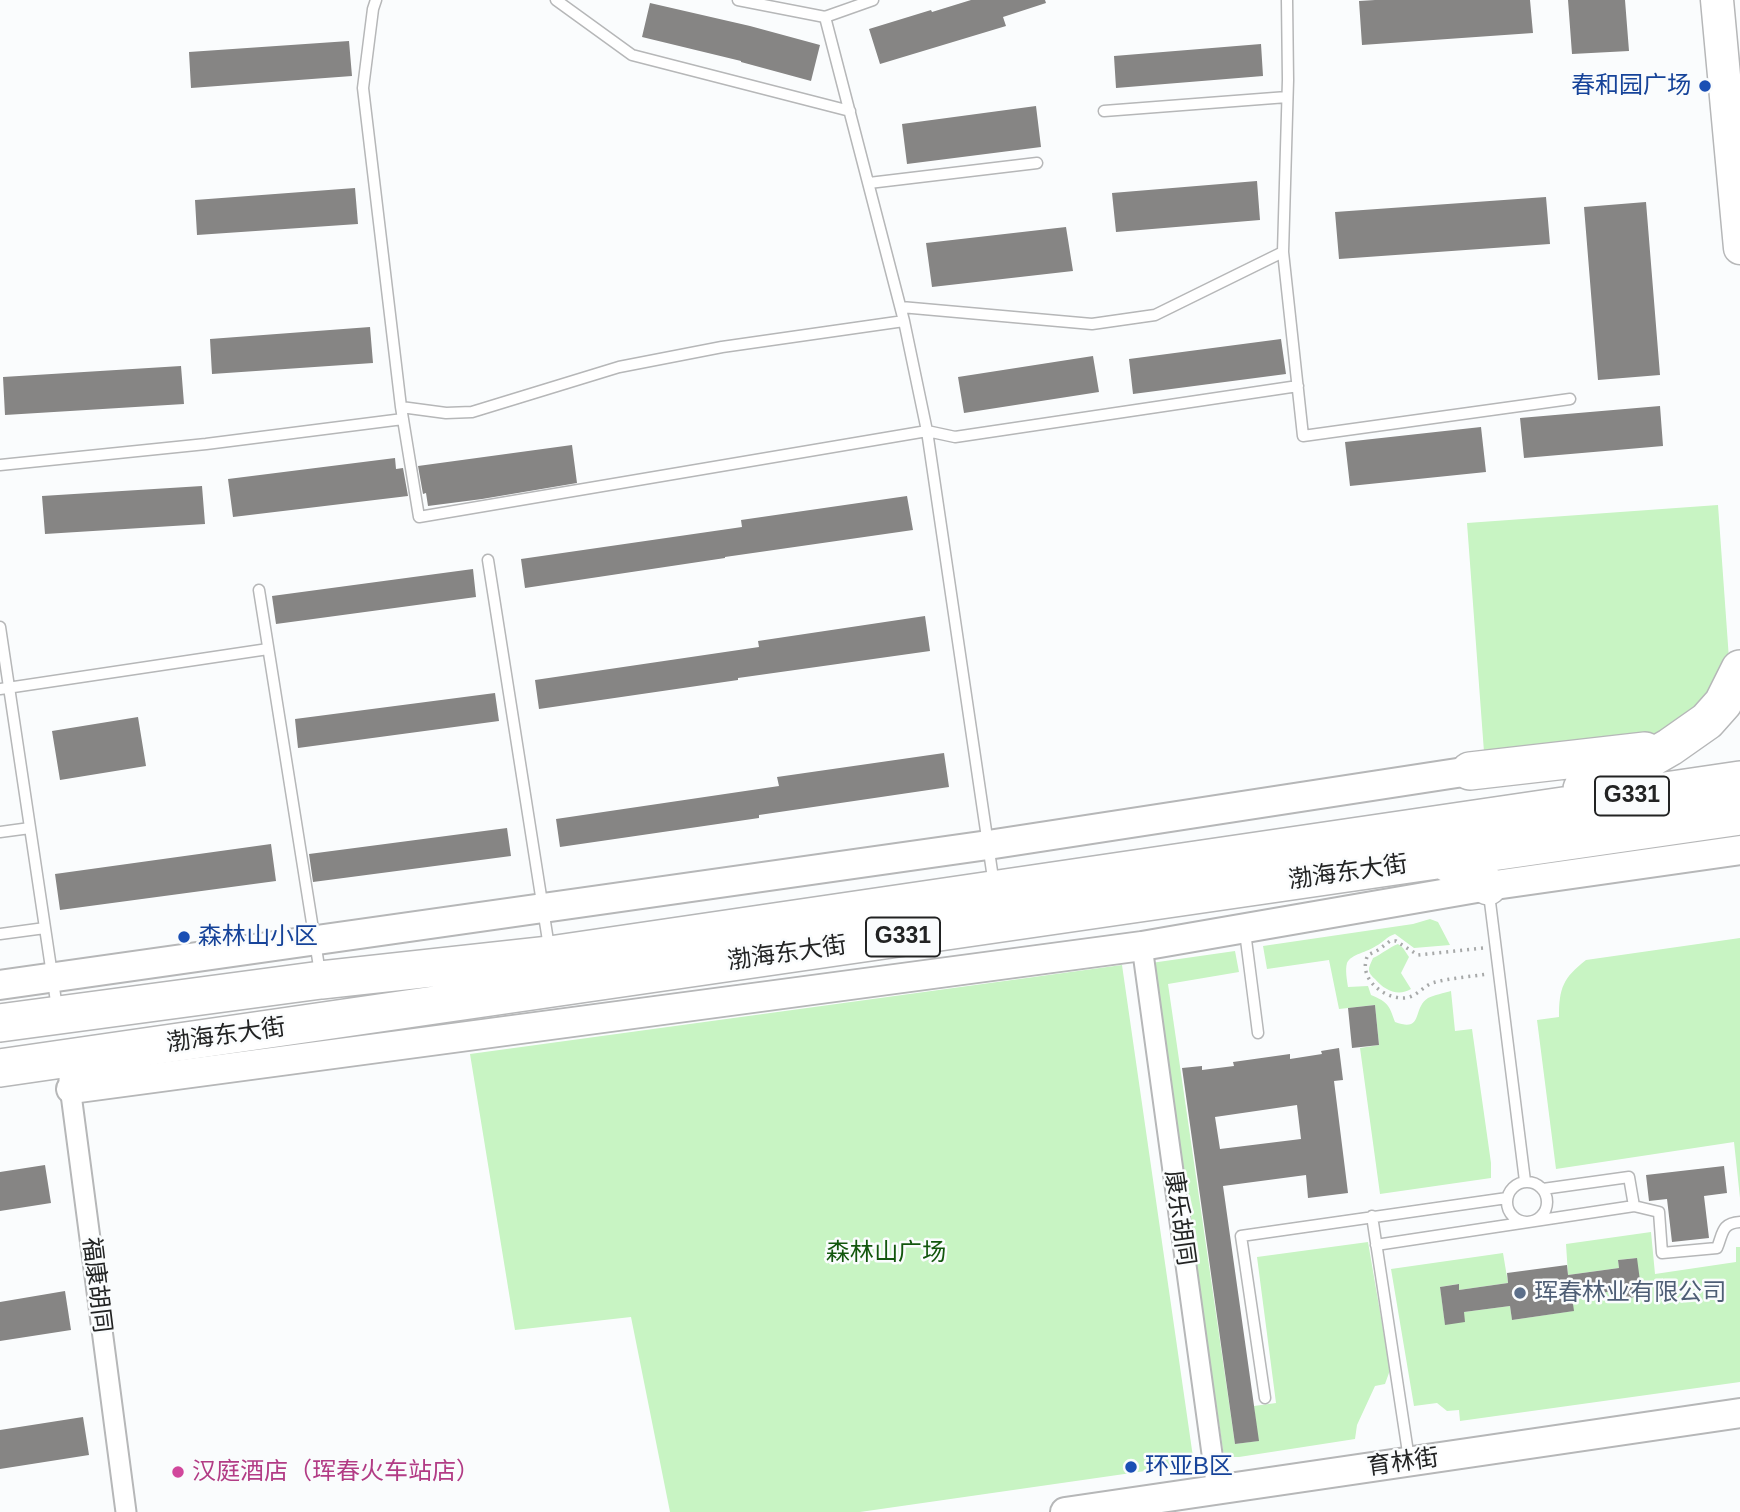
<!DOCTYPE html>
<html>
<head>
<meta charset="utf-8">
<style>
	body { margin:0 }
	canvas { display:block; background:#fafcfd }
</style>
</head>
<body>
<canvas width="1740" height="1512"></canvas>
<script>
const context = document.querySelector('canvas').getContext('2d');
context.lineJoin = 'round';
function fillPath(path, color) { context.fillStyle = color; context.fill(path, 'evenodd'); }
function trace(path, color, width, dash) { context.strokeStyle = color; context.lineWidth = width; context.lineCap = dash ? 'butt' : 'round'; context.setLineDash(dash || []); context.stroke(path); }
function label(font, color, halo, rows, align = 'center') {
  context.font = font + ' Helvetica,"Noto Sans SC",sans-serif'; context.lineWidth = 5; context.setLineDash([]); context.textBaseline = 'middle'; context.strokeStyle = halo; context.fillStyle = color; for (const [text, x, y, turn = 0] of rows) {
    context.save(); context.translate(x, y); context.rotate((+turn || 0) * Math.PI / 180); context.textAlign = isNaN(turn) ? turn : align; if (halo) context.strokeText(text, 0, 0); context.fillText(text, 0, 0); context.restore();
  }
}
fillPath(new Path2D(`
	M 1718,505 L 1729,659 L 1709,703 L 1663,739 L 1484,752 L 1467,523 Z
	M 1430,919 L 1438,922 L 1450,945 L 1414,948 L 1395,934 C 1386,937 1384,942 1376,946 C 1368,952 1351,954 1347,963 C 1345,970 1347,980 1348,987 L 1368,986 L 1371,995 C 1388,1002 1389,1005 1395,1022 C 1424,1033 1412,1008 1428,998 C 1434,995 1444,993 1451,991 L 1455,1031 L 1472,1029 L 1491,1163 L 1491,1178 L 1380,1194 L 1360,1048 L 1379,1045 L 1375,1005 L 1339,1009 L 1329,960 L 1267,969 L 1263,946 L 1413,924 Z
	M 1740,938 L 1740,1198 L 1734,1142 L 1556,1169 L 1537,1020 L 1559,1017 C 1559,988 1563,978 1586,960 Z
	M 1398,944 L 1403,948 L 1409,957 L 1401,973 L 1411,989 C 1398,997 1384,990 1375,979 C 1372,976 1369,974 1369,969 C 1369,966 1372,961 1373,958 C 1382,954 1388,948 1398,944 Z
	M 1235,951 L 1239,972 L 1168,984 L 1235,1444 L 1258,1441 L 1254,1406 L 1276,1403 L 1257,1257 L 1368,1242 L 1390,1370 L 1385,1384 L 1375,1386 L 1357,1425 L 1355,1439 L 1239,1457 L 1224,1457 L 1151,963 Z
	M 1122,965 L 1194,1464 L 860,1512 L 670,1512 L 631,1317 L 515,1330 L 470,1054 Z
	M 1651,1232 L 1655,1274 L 1736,1262 L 1736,1247 L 1740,1247 L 1740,1382 L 1460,1421 L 1459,1410 L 1447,1411 L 1437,1403 L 1414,1406 L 1391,1269 L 1503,1253 L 1508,1283 L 1459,1290 L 1458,1284 L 1440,1287 L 1445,1324 L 1464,1312 L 1510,1306 L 1512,1320 L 1573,1311 L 1572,1297 L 1621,1290 L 1622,1299 L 1642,1296 L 1636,1258 L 1618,1260 L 1619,1268 L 1568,1275 L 1566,1244 Z`), '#c8f4c3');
fillPath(new Path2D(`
	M 971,0 L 1045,0 L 1046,3 L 1003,17 L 1006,26 L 880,64 L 869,29 L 931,10 L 932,12 Z
	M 1375,0 L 1530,0 L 1533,33 L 1362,45 L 1359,1 Z
	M 1568,0 L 1625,0 L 1629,51 L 1572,54 Z
	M 650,3 L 750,26 L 820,45 L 811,81 L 741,62 L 741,61 L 642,37 Z
	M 349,41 L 352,76 L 191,88 L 189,52 Z
	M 1261,44 L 1263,76 L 1116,88 L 1114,56 Z
	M 1036,106 L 1041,147 L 907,164 L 902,124 Z
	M 1257,181 L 1260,220 L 1116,232 L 1112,193 Z
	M 355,188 L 358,224 L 197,235 L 195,200 Z
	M 1546,197 L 1550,244 L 1339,259 L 1335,212 Z
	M 1646,202 L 1660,375 L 1598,380 L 1584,207 Z
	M 1066,227 L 1073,271 L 932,287 L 926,243 Z
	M 370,327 L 373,363 L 212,374 L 210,339 Z
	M 1281,339 L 1286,374 L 1133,394 L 1129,359 Z
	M 1093,356 L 1099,392 L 964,413 L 958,377 Z
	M 181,366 L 184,404 L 5,415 L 3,377 Z
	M 1660,406 L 1663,446 L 1524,458 L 1520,418 Z
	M 1481,427 L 1486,472 L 1350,486 L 1345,442 Z
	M 572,445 L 577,483 L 482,499 L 428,506 L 426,493 L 423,494 L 418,466 Z
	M 395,458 L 396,469 L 403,468 L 408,496 L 233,517 L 228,479 Z
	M 202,486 L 205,524 L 45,534 L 42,496 Z
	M 907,496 L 913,530 L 725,557 L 725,558 L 525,588 L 521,559 L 742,527 L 741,520 Z
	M 473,569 L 476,597 L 276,624 L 272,596 Z
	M 925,616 L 930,651 L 738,678 L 738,680 L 539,709 L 535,680 L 759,647 L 758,641 Z
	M 495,693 L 499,721 L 298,748 L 295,719 Z
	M 138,717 L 146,766 L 60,780 L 52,731 Z
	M 944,753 L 949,787 L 759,815 L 759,818 L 560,847 L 556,819 L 779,786 L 777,777 Z
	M 507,828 L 511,856 L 313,882 L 309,854 Z
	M 271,844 L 276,881 L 60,910 L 55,874 Z
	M 1375,1005 L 1379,1045 L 1352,1048 L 1348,1008 Z
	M 1339,1048 L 1343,1080 L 1334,1081 L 1348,1193 L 1308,1198 L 1306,1175 L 1223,1186 L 1259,1441 L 1235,1444 L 1182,1068 L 1202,1066 L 1202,1070 L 1234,1066 L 1233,1062 L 1290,1054 L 1290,1059 L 1322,1054 L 1321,1051 ZM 1297,1105 L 1301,1139 L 1220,1149 L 1215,1117 Z
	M 45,1165 L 51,1203 L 0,1211 L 0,1172 Z
	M 1724,1166 L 1727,1193 L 1704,1196 L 1709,1238 L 1672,1242 L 1667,1199 L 1649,1201 L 1646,1175 Z
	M 1637,1258 L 1642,1296 L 1622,1299 L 1621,1290 L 1572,1297 L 1574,1311 L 1512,1320 L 1510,1306 L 1464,1312 L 1465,1322 L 1445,1325 L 1440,1287 L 1459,1284 L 1459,1290 L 1508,1283 L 1507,1273 L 1567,1265 L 1568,1275 L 1619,1268 L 1618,1260 Z
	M 65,1291 L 71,1330 L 0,1341 L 0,1302 Z
	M 83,1417 L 89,1455 L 0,1469 L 0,1430 Z`), '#868584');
const lane = new Path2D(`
	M 376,0 L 373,9 L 363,88 L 401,407 L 419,517 L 927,431 L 955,437 L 1298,386
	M 556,0 L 632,55 L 850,111
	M 738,0 L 825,17 L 873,0
	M 1287,0 L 1288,80 L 1283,252 L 1303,436 L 1570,399
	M 825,17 L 904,321 L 927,431 L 994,885
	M 1104,111 L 1287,97
	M 869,183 L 1037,163
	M 901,307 L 1092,324 L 1155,315 L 1283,252
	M 401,407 L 446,413 L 472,412 L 619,367 L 722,347 L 904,321
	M 0,465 L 206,444 L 403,419
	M 488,560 L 549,947
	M 259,590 L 320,973
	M 0,627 L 57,1008
	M 0,689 L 268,649
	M 0,832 L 30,828
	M 1489,894 L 1525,1181
	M 1245,932 L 1258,1033
	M 0,934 L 45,928
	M1507 1202a20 20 0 1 1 40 0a20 20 0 1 1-40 0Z
	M 1634,1206 L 1659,1212 L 1662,1253 L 1717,1248 C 1723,1234 1721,1223 1740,1222
	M 1372,1216 L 1409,1459
	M 1376,1245 L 1634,1206 L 1629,1177 L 1543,1189
	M 1265,1398 L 1241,1236 L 1507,1198`);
const street = new Path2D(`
	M 1142,946 L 1217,1490
	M 69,1079 L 126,1512`);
const secondary = new Path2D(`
	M 0,985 L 988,845 L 1470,771
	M 71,1089 L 1142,946 L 1488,886 L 1740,850
	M 1065,1512 L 1740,1413`);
const primary = new Path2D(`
	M 1717,0 L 1740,248`);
const highway = new Path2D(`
	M 1470,771 L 1645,751
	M 1582,789 L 1632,769 L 1670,747 L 1707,721 L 1723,703 L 1740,669
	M 1441,859 L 1488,886
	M 0,1023 L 321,980 L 550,955 L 1740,780
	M 0,1068 L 1740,816`);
trace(lane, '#b6b7b8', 13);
trace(street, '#b6b7b8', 23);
trace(secondary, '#b6b7b8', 32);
trace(primary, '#b6b7b8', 35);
trace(highway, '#b6b7b8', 40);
trace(new Path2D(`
	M 1483,948 L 1418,955 L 1396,941 L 1390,941 L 1378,950 L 1368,955 C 1357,977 1382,998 1403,998 C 1416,998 1422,987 1432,983 C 1449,978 1469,977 1487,974`), '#a7a9a9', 3.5, [2, 5]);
trace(lane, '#fff', 10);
trace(street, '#fff', 19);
trace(secondary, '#fff', 28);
trace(primary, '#fff', 32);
trace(highway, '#fff', 37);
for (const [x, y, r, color] of [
	[1705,86,7,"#1a4fb4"],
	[184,937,7,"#1a4fb4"],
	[1520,1293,7,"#5c6f8a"],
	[1131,1467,7,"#1a4fb4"],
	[178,1472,7,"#d1479c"]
]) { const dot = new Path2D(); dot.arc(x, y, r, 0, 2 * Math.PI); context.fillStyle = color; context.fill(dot); trace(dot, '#fafcfd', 2.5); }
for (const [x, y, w] of [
	[1632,796,74],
	[903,937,74]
]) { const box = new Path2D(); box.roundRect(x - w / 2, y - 19.5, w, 39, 5); context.fillStyle = '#fafcfd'; context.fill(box); trace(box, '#222323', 2); }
label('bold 23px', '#222323', null, [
	["G331",1632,796],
	["G331",903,937]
]);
label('24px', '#164399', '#fafcfd', [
	["春和园广场",1691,86,"right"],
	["森林山小区",198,937],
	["环亚B区",1145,1467]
], 'left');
label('24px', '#222323', '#fafcfd', [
	["渤海东大街",1348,873,-8],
	["渤海东大街",787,954,-8],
	["渤海东大街",226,1036,-8],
	["康乐胡同",1179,1218,82],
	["福康胡同",96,1285,83],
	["育林街",1403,1463,-8]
]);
label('24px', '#12560d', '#fafcfd', [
	["森林山广场",886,1253]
]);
label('24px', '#4e5e75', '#fafcfd', [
	["珲春林业有限公司",1534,1293]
], 'left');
label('24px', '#b23c85', '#fafcfd', [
	["汉庭酒店（珲春火车站店）",192,1472]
], 'left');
</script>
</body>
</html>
